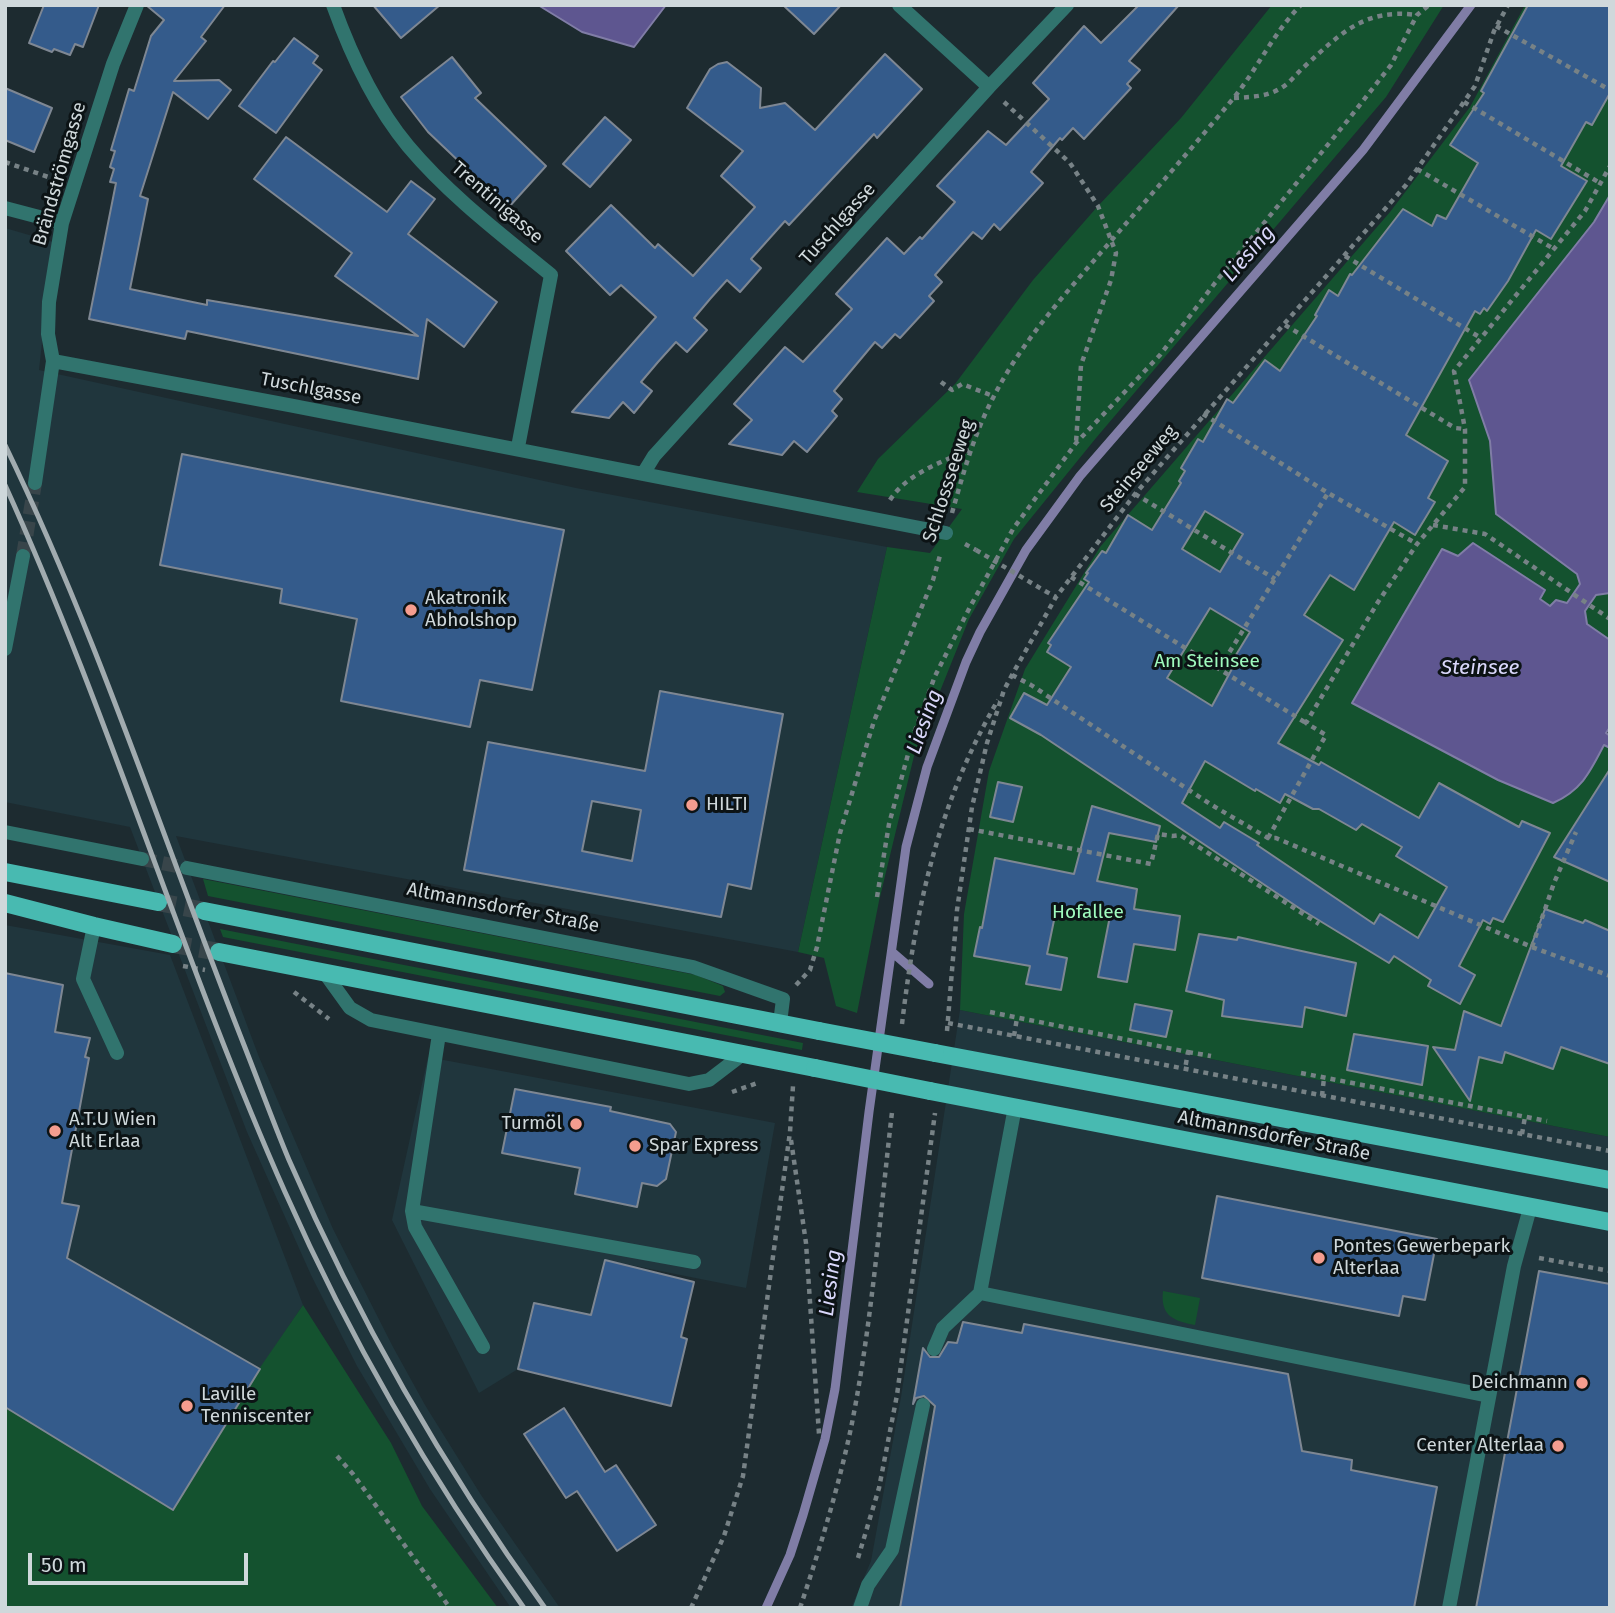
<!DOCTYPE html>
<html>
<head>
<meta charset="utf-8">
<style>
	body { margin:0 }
	#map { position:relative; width:1615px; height:1613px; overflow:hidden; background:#1d2b30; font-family:"Fira Sans",sans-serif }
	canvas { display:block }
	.frame { position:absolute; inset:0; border:7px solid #cfd8db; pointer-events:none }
	.scale { position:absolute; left:28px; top:1553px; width:220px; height:32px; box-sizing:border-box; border:4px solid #cfd8db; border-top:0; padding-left:9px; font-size:21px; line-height:24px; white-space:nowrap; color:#cfd8db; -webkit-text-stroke:5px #0c1315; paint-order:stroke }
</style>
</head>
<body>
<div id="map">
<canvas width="1615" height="1613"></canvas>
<div class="frame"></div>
<div class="scale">50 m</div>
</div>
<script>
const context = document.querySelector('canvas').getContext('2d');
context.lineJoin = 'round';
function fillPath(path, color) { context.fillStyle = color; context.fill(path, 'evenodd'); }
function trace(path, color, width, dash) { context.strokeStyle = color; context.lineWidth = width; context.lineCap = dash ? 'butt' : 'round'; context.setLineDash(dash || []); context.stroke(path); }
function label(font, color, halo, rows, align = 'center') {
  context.font = font + ' "Fira Sans",sans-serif'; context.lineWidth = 6; context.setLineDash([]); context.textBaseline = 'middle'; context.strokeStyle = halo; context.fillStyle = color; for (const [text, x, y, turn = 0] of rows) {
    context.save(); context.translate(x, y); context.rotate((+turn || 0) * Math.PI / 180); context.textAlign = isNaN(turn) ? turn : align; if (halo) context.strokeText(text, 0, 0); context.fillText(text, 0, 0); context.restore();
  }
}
fillPath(new Path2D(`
	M 5,228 L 53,242 L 39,370 L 576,488 L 887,547 L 798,952 L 176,836 L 259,1057 L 333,1229 L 393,1347 L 425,1405 L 481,1495 L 560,1608 L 511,1608 L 430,1489 L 357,1366 L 311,1275 L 247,1132 L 130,827 L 5,802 Z
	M 5,925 L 170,955 L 303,1305 L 260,1369 L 5,1222 Z
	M 960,1010 L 1610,1137 L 1610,1608 L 851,1608 L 871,1561 L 901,1397 Z
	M 428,1057 L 775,1123 L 746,1288 L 605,1260 L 591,1315 L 534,1303 L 518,1369 L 479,1393 L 392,1220 Z`), '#20363d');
fillPath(new Path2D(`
	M 1272,5 L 1444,5 L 1386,97 L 1096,438 L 1014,539 L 969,619 L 914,756 L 879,901 L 857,1013 L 836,1006 L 824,958 L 798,952 L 887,547 L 930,553 L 962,509 L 857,492 L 878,459 L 955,384 L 1033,280 L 1098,206 L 1181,118 Z
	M 1525,5 L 1610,5 L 1610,195 L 1594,222 L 1470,380 L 1490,441 L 1496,514 L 1577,574 L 1580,583 L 1567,603 L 1551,606 L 1540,599 L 1545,591 L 1473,543 L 1586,779 L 1604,744 L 1610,748 L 1610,1137 L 960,1010 L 964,914 L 989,771 L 1025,669 L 1100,547 L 1390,212 L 1470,107 Z
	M 1609,592 L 1610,593 L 1610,640 L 1587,624 L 1585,610 L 1596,595 Z
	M 203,879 L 696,975 L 723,986 L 725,992 L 720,996 L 208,896 Z
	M 220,929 L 803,1043 L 802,1050 L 223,937 Z
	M 5,1222 L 259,1369 L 303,1305 L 391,1443 L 422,1506 L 498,1608 L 5,1608 Z
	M 1163,1291 L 1200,1298 L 1195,1325 C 1174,1321 1160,1316 1163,1291 Z`), '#14522f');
const water = new Path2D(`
	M 538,5 L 666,5 L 634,47 L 582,32 Z
	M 1610,195 L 1610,593 L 1596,595 L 1585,611 L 1587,624 L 1610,640 L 1610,727 L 1606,733 L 1610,736 L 1610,748 L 1604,745 C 1590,772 1582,790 1553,803 L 1498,780 L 1352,703 L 1442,549 L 1458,556 L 1473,543 L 1545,590 L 1540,599 L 1550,606 L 1556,600 L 1567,603 L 1580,584 L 1577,574 L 1496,514 L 1490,441 L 1469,380 L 1594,222 Z`);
fillPath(water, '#5e5690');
trace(water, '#807da6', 2);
trace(new Path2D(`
	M 892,952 L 929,984
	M 766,1608 L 790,1555 L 803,1515 L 825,1439 L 835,1389 L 869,1112 L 906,847 L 927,767 L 966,662 L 980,632 L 1026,550 L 1080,476 L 1363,150 L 1471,5`), '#807da6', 9);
const building = new Path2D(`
	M 44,5 L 99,5 L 83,47 L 75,44 L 70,55 L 54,49 L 52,52 L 29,43 Z
	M 146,5 L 225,5 L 201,37 L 206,41 L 174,81 L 219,80 L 231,90 L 208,119 L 173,92 L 140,196 L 148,199 L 130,289 L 207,305 L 207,300 L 418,336 L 335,276 L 352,253 L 254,179 L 286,137 L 387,212 L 411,181 L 435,199 L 408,234 L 497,302 L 464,347 L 427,319 L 418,379 L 187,331 L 185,339 L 89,319 L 116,183 L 110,182 L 114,169 L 110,167 L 115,151 L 111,150 L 129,89 L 134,91 L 151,36 L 164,20 Z
	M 373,5 L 440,5 L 401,38 Z
	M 783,5 L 841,5 L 814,34 Z
	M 1139,5 L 1179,5 L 1129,61 L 1140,70 L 1127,84 L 1131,88 L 1084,139 L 1073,128 L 1062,140 L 1060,138 L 1031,172 L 1043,183 L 1000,230 L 994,224 L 982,239 L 973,232 L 935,275 L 942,282 L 929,296 L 934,301 L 900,338 L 895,334 L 882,348 L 875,342 L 834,391 L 842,399 L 832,411 L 837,416 L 807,452 L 794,441 L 782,455 L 729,444 L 752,420 L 734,404 L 785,347 L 803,362 L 852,309 L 836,294 L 887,238 L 904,254 L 920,237 L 922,239 L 955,202 L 937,186 L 988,131 L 1006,145 L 1049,99 L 1033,83 L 1084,26 L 1101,43 Z
	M 1528,5 L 1610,5 L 1610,93 L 1592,125 L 1586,122 L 1561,166 L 1587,181 L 1551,239 L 1536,230 L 1508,281 L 1487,311 L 1484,308 L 1480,314 L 1475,311 L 1406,435 L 1448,461 L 1428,498 L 1435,502 L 1415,535 L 1394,522 L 1354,590 L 1330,575 L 1304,615 L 1343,640 L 1278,743 L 1319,765 L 1321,762 L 1419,818 L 1439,783 L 1519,827 L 1522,821 L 1550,833 L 1503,922 L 1493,918 L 1490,924 L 1483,920 L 1459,966 L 1475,975 L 1460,1004 L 1428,986 L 1431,980 L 1394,956 L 1389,963 L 1302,910 L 1041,735 L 1010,718 L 1024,693 L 1047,705 L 1071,667 L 1047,652 L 1051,645 L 1048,643 L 1089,582 L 1084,579 L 1088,573 L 1086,573 L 1102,551 L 1106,553 L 1128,515 L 1152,530 L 1181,483 L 1179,481 L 1185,471 L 1181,468 L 1198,439 L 1203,442 L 1227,399 L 1233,403 L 1265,360 L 1280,371 L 1317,316 L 1315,315 L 1329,290 L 1338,296 L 1350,274 L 1352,275 L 1403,209 L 1432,226 L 1437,215 L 1446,219 L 1478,163 L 1450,145 L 1484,93 L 1481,91 ZM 1205,511 L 1243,534 L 1220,572 L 1182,549 ZM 1210,608 L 1250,632 L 1231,663 L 1234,665 L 1212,706 L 1167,678 ZM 1205,761 L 1255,791 L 1256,789 L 1280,803 L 1285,794 L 1313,809 L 1319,809 L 1356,830 L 1362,824 L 1402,847 L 1396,856 L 1447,887 L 1418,938 L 1380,914 L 1374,924 L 1257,845 L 1259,843 L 1224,822 L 1220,828 L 1182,803 Z
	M 294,38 L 318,56 L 313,63 L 322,70 L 276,133 L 239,106 L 273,61 L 275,62 Z
	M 885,54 L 922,89 L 877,138 L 874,134 L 789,225 L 785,221 L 751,259 L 761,268 L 740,292 L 727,280 L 710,299 L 694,318 L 707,330 L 687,352 L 676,342 L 658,362 L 641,382 L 652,391 L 634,413 L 623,402 L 609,418 L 572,412 L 656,317 L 621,285 L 610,295 L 566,251 L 611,205 L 655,248 L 658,244 L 693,276 L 755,207 L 721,176 L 743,151 L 687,108 L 710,69 L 718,64 L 727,62 L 761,88 L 760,108 L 785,103 L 815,130 Z
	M 452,57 L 481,93 L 475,98 L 546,166 L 508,208 L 428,132 L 401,97 Z
	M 5,88 L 52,108 L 34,152 L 5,140 Z
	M 605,117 L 631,140 L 590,187 L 563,164 Z
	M 182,454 L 564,530 L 532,690 L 480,680 L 470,727 L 341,701 L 357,619 L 280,603 L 282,589 L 160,565 Z
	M 660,691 L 783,714 L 751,889 L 728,884 L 721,917 L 464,870 L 488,742 L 645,771 ZM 592,801 L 641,810 L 632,861 L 582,851 Z
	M 1610,769 L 1610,882 L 1554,857 Z
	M 998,782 L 1022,787 L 1013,822 L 990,817 Z
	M 1092,806 L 1160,826 L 1156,842 L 1109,833 L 1097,881 L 1137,889 L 1134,909 L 1180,916 L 1175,950 L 1134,944 L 1127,982 L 1098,977 L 1110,916 L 1057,906 L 1047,954 L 1067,958 L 1061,990 L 1026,984 L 1030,966 L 974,956 L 980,927 L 982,928 L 995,858 L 1074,874 Z
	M 1545,909 L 1583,923 L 1585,920 L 1610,931 L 1610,1064 L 1561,1047 L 1553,1069 L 1505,1052 L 1502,1063 L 1479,1057 L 1470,1101 L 1433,1047 L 1455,1050 L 1464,1011 L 1501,1026 Z
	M 1199,934 L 1237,940 L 1238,937 L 1356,963 L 1346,1016 L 1305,1007 L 1302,1027 L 1222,1016 L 1224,1000 L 1186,991 Z
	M 5,973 L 63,985 L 55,1032 L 90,1038 L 85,1057 L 89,1058 L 62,1203 L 79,1206 L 67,1258 L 260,1369 L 173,1510 L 5,1407 Z
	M 1135,1004 L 1172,1011 L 1166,1037 L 1130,1030 Z
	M 1354,1034 L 1428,1046 L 1422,1085 L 1347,1070 Z
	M 515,1089 L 611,1107 L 610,1111 L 670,1124 L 676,1132 L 666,1179 L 657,1186 L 642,1183 L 637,1207 L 575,1194 L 580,1168 L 502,1153 Z
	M 1217,1196 L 1437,1239 L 1425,1300 L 1403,1296 L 1399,1316 L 1202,1278 Z
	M 605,1260 L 694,1282 L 681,1337 L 687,1339 L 671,1406 L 518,1369 L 534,1303 L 591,1315 Z
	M 1539,1271 L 1610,1284 L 1610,1608 L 1476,1608 Z
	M 963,1322 L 1022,1333 L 1024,1324 L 1288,1374 L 1302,1451 L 1352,1460 L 1351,1470 L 1437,1487 L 1414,1608 L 900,1608 L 935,1406 L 924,1396 L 916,1398 L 913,1404 L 923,1348 L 930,1357 L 939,1357 L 948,1342 L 957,1343 Z
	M 564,1408 L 605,1472 L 616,1465 L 656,1525 L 617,1551 L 577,1491 L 566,1498 L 524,1434 Z`);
fillPath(building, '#345b8b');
trace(building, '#7e8793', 2);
trace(new Path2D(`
	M 23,556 L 35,483
	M 142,859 L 187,868`), '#38454a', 14, [14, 7]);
trace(new Path2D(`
	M 158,902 L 204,911
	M 173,944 L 219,952`), '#38454a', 18, [18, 9]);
trace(new Path2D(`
	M 1496,26 L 1610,90
	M 1234,98 C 1250,97 1267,97 1281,88 C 1290,83 1297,73 1305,66 C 1341,33 1365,8 1417,15
	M 1004,102 L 1070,163 L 1098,206 L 1116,253 L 1111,280 L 1081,365 L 1076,443
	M 1464,102 L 1600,183
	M 5,162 L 54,179
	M 1417,169 L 1554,249
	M 1345,256 L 1481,338
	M 1285,325 L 1455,428 L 1465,429
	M 941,382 L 952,390 L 962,384 L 993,396
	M 1203,414 L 1328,493 L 1417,544
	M 1135,494 L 1275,579
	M 890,500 C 907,473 943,462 970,449
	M 952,513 C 963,474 974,434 993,398 C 1019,346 1059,301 1097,257 C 1142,205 1188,153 1232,100 C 1257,70 1273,33 1301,5
	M 1433,525 L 1485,534 L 1610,619
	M 965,544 L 976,550
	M 1071,577 L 1306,723
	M 1045,591 L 1056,597
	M 1219,669 L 1328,493
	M 1012,675 L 1031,685 L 1210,804 L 1268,838 L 1276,838 L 1532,947 L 1610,976
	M 969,829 L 1151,864 L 1158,834 L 1172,836 L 1180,835 L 1319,924
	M 1268,838 L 1326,735 L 1306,723 L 1378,602 L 1417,544 L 1465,487 L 1465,429 L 1454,371 L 1585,211 L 1610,166
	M 877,897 L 889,824 L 913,736 L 935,676 L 970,607 L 1013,529 L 1076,443 L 1160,355 L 1215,283 L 1348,120 L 1391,65 L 1417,15 L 1429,5
	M 1532,947 L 1554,883 L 1576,832
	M 183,966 L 205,970
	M 796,985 L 810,970 L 817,947 L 840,833 L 874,721 L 933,580 L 941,552
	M 294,992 L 329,1019
	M 990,1012 L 1188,1052 L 1185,1069
	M 948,1023 L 1610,1151
	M 902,1024 C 916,907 938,803 998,700
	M 947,1031 L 957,910 L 972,807 L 987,743 L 1004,690 L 1012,675 L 1056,597 L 1135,494 L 1406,185 L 1475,86 L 1494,31 L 1508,5
	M 1014,1036 L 1017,1018
	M 1188,1052 L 1211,1056
	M 1301,1073 L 1547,1121
	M 732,1092 L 760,1082
	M 1322,1096 L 1324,1078
	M 1522,1134 L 1525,1117
	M 791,1140 L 806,1243 L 819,1434
	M 1539,1258 L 1610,1271
	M 337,1456 L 353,1474 L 450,1608
	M 858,1558 L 879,1488 L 897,1395 L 935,1113
	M 691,1608 L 724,1536 L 743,1476 L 790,1132 L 793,1086
	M 800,1608 C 820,1548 839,1486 852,1423 C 872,1321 880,1216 892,1112`), '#778286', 4.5, [5, 5]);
trace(new Path2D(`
	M 94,926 L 83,979 L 117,1053
	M 324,972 L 350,1008 L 371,1020 L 689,1084 L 709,1080 L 743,1054
	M 439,1034 L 412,1211 L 415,1227 L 483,1347
	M 412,1211 L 694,1262
	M 980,1293 L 1489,1396
	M 934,1349 L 943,1328 L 980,1293 L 1015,1107
	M 860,1608 L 868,1585 L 892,1550 L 923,1405
	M 1449,1608 L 1514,1266 L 1530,1208`), '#31746e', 14);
trace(new Path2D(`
	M 333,5 C 351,55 374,105 408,146 C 449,195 502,235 551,275 L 518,447
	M 899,5 L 989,87
	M 5,208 L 62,223
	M 53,361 C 351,416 648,474 946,533
	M 643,474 L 654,456 L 989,87 L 1067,5
	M 35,483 L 53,361 L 48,334 L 49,302 L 62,223 L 113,64 L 137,5
	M 5,649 L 23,556
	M 5,832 L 142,859
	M 187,868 L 693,967 L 783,999 L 780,1023`), '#31746e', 14);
trace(new Path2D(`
	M 5,872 L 158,902
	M 5,903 L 94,926 L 173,944
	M 204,911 L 819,1031
	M 219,952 L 815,1068
	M 935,1053 L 1610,1180
	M 930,1091 L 1610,1222`), '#48bab1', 18);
trace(new Path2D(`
	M 5,445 C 99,639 165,845 244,1045 C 259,1083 273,1122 289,1160 C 358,1319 443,1467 545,1608
	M 5,485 C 110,716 182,960 285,1192 C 350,1339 430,1477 524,1608`), '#a1abaf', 5);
trace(new Path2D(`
	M 976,550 L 1045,591`), '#778286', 4.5, [5, 5]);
trace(new Path2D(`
	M 819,1031 L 935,1053
	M 815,1068 L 930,1091`), '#48bab1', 18);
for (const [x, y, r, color] of [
	[411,610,7,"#f59d8f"],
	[692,805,7,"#f59d8f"],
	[576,1124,7,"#f59d8f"],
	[55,1131,7,"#f59d8f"],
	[635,1146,7,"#f59d8f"],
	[1319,1258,7,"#f59d8f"],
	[1582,1383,7,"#f59d8f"],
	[187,1406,7,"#f59d8f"],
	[1558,1446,7,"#f59d8f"]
]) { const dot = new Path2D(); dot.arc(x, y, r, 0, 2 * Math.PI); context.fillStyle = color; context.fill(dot); trace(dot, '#0c1315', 2.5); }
label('19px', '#cfd8db', '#0c1315', [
	["Brändströmgasse",60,174,-74],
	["Trentinigasse",497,203,41],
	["Tuschlgasse",838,224,-48],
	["Tuschlgasse",311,389,11],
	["Steinseeweg",1139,469,-50],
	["Schlossseeweg",949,481,-72],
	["Altmannsdorfer Straße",503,908,11],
	["Altmannsdorfer Straße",1274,1136,11]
]);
label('19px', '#cfd8db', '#0c1315', [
	["Akatronik",425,599],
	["Abholshop",425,621],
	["HILTI",706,805],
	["A.T.U Wien",69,1120],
	["Alt Erlaa",69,1142],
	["Turmöl",562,1124,"right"],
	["Spar Express",649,1146],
	["Pontes Gewerbepark",1333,1247],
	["Alterlaa",1333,1269],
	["Deichmann",1568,1383,"right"],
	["Laville",201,1395],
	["Tenniscenter",201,1417],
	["Center Alterlaa",1544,1446,"right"]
], 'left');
label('19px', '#9ffabe', '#0c1315', [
	["Am Steinsee",1207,662],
	["Hofallee",1088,913]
]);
label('italic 21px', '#d9d7fa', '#0c1315', [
	["Liesing",1249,254,-49],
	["Steinsee",1480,668],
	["Liesing",925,722,-70],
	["Liesing",831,1283,-83]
]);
</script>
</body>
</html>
